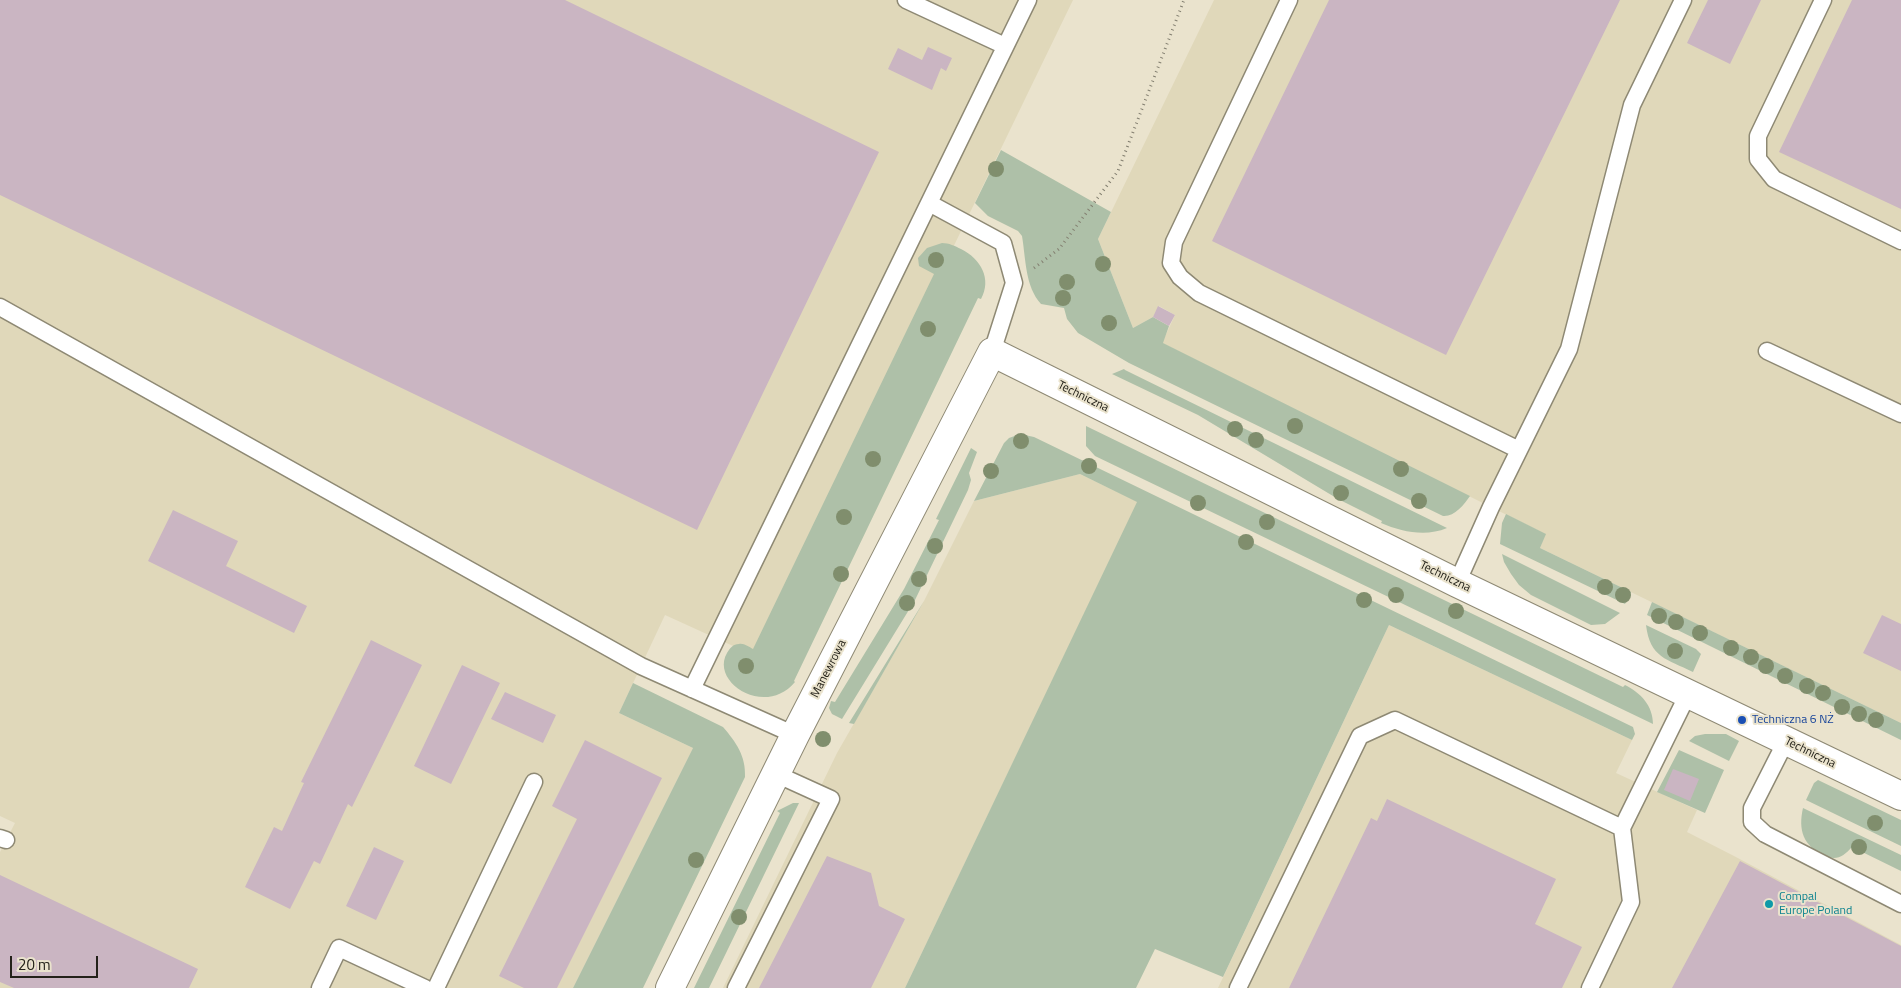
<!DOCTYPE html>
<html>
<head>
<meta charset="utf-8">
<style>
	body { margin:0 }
	#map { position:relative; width:1901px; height:988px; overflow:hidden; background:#eae3cd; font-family:"Titillium Web",sans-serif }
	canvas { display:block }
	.scale { position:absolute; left:10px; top:956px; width:88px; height:22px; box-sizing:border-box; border:2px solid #232119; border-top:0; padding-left:6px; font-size:15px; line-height:18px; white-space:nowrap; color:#232119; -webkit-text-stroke:4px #eae3cd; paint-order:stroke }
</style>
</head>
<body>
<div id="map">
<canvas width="1901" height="988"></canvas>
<div class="scale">20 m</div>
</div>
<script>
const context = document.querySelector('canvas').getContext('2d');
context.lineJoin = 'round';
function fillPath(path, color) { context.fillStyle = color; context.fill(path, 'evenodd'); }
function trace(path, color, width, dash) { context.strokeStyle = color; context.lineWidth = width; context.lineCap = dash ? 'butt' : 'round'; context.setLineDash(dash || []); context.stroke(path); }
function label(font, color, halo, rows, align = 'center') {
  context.font = font + ' "Titillium Web",sans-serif'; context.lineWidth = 4; context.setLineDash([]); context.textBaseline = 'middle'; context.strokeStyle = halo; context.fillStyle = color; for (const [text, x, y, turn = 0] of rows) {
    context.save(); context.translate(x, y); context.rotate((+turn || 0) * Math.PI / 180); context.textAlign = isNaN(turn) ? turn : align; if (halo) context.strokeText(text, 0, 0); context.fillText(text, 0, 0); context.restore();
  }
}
fillPath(new Path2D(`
	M 0,0 L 1073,0 L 755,656 L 665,615 L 619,713 L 693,748 L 573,988 L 0,988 L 0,852 L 15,823 L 0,816 Z
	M 1214,0 L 1901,0 L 1901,723 L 1540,548 L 1545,534 L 1162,343 L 1175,315 L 1159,306 L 1153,317 L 1133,328 L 1098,239 Z
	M 1080,474 L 1138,502 L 905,988 L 723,988 L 837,753 L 924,601 L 974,501 Z
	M 1389,625 L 1632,740 L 1616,773 L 1697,810 L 1687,832 L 1734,856 L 1901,945 L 1901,988 L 1218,988 Z`), '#e0d8ba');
fillPath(new Path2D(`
	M 1001,150 L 1111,212 L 1098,239 L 1133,328 L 1153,317 L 1169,326 L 1163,343 L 1470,496 C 1464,505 1454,517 1443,516 L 1129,363 L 1078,333 L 1067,319 L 1064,308 L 1041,304 C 1025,286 1026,260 1022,236 L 1018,231 L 988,216 L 975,203 Z
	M 942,243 C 949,243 955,246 961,249 C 981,259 992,279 981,299 L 978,298 L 794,681 L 795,682 C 765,718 710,682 727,653 C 730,648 733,644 739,644 C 744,643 749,647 753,649 L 934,274 L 919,266 L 918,258 L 927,248 Z
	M 1124,369 L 1125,370 L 1447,528 C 1426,537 1402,532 1381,523 L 1382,521 L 1338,499 L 1198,415 L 1112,374 Z
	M 1086,426 L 1623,687 L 1625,685 C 1641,693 1653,706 1653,724 L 1095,456 L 1086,446 Z
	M 1020,434 L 1034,437 L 1633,727 L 1635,734 L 1632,740 L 1389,625 L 1223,977 L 1155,949 L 1136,988 L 905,988 L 1137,502 L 1080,474 L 974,501 L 1004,443 L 1009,438 Z
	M 971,448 L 977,452 L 969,473 L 971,480 L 968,490 L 915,600 L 842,719 L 832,714 L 829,708 L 831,701 L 835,702 L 904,589 L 939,520 L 936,519 Z
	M 1506,514 L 1546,534 L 1540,548 L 1631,592 L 1625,604 L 1500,544 L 1502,523 Z
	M 1502,554 L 1620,613 L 1605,624 L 1591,625 L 1531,595 L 1519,585 L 1511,574 L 1504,562 Z
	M 924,601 L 854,724 L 849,723 Z
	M 1652,602 L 1901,723 L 1901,740 L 1647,615 Z
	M 1646,625 L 1696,649 L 1701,654 L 1693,672 C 1667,659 1650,658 1646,625 Z
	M 633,683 L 723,727 C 736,742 746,756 745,777 L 643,988 L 573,988 L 693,748 L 619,713 Z
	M 1705,734 L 1726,734 L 1739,741 L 1729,761 L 1689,741 L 1695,736 Z
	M 1679,750 L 1724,770 L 1705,813 L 1657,792 Z
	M 1818,780 L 1901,820 L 1901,846 L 1806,800 L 1814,783 Z
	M 793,803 L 799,803 L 709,988 L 694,988 L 780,813 L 777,811 Z
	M 1803,808 L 1901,855 L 1901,871 L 1852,847 C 1844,856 1837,861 1825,856 C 1803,846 1798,830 1803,808 Z`), '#aec0a8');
fillPath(new Path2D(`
	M 0,0 L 565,0 L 879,152 L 697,530 L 0,195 Z
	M 1329,0 L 1620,0 L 1446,355 L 1212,241 Z
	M 1708,0 L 1761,0 L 1730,64 L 1687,43 Z
	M 1852,0 L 1901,0 L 1901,209 L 1779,152 Z
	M 928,47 L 952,58 L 946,71 L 941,68 L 932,90 L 888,69 L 898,48 L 922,60 Z
	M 1158,306 L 1175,315 L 1169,326 L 1153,317 Z
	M 173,510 L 238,541 L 226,566 L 307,606 L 294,633 L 148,561 Z
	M 1882,615 L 1901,624 L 1901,671 L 1863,653 Z
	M 371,640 L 422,665 L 352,807 L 348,804 L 320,864 L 314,861 L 290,909 L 245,887 L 274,827 L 282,831 L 304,783 L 301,782 Z
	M 462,665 L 500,683 L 451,784 L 414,766 Z
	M 505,692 L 556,715 L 543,743 L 491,719 Z
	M 585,740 L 662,778 L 557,988 L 524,988 L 499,976 L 577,819 L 552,806 Z
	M 1673,769 L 1699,779 L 1690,801 L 1664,790 Z
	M 1387,799 L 1556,879 L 1535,924 L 1582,947 L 1562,988 L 1289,988 L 1371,818 L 1377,821 Z
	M 374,847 L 404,861 L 376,920 L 346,906 Z
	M 827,856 L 871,873 L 879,906 L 905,919 L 871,988 L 759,988 Z
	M 1740,861 L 1901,946 L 1901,988 L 1672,988 Z
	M 0,875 L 198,969 L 189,988 L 14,988 L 0,982 Z`), '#cab5c2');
const service = new Path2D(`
	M 906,0 L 1005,46
	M 1289,0 L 1174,242 L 1171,263 L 1180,277 L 1199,293 L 1519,450
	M 1823,0 L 1758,136 L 1758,159 L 1774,179 L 1901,241
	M 929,203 L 1003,243 L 1014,283 L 992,352
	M 0,307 L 641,666 L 795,735
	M 1767,351 L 1901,414
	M 1457,583 L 1491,507 L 1569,349 L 1632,105 L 1683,0
	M 692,689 L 1028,0
	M 1786,741 L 1752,808 L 1752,822 L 1765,834 L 1901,904
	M 0,838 L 6,840
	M 320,988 L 339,948 L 425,988
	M 436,988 L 534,782
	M 736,988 L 831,799 L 776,774
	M 1238,988 L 1360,736 L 1395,720 L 1622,828
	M 1590,988 L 1631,902 L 1622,828 L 1688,694`);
const minor = new Path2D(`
	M 670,988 L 795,735 L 992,352 L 1457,583 L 1901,796`);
trace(service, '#8e8974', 19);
trace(minor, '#8e8974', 30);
trace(new Path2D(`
	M 1034,268 L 1059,249 L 1118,171 L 1184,0`), '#837f70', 3, [1, 4]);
trace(service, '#fff', 16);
trace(minor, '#fff', 28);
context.fillStyle = '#808e6d';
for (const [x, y] of [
	[996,169],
	[936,260],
	[1103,264],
	[1067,282],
	[1063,298],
	[1109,323],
	[928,329],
	[1295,426],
	[1235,429],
	[1256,440],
	[1021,441],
	[873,459],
	[1089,466],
	[1401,469],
	[991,471],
	[1341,493],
	[1419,501],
	[1198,503],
	[844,517],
	[1267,522],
	[1246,542],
	[935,546],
	[841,574],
	[919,579],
	[1605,587],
	[1396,595],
	[1623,595],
	[1364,600],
	[907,603],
	[1456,611],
	[1659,616],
	[1676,622],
	[1700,633],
	[1731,648],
	[1675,651],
	[1751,657],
	[746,666],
	[1766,666],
	[1785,676],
	[1807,686],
	[1823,693],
	[1842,707],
	[1859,714],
	[1876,720],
	[823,739],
	[1875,823],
	[1859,847],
	[696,860],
	[739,917]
]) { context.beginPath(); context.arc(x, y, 8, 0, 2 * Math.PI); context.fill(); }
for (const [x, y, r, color] of [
	[1742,720,5,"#1a4fb4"],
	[1769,904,5,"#0f9aa8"]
]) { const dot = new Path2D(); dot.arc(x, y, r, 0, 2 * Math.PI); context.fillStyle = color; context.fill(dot); trace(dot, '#eae3cd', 2); }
label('12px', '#232119', '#eae3cd', [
	["Techniczna",1083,397,26],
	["Techniczna",1445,577,26],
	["Manewrowa",829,669,-63],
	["Techniczna",1810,753,26]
]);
label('12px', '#164399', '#eae3cd', [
	["Techniczna 6 NŻ",1752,720]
], 'left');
label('12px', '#0d838f', '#eae3cd', [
	["Compal",1779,897],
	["Europe Poland",1779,911]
], 'left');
</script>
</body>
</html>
